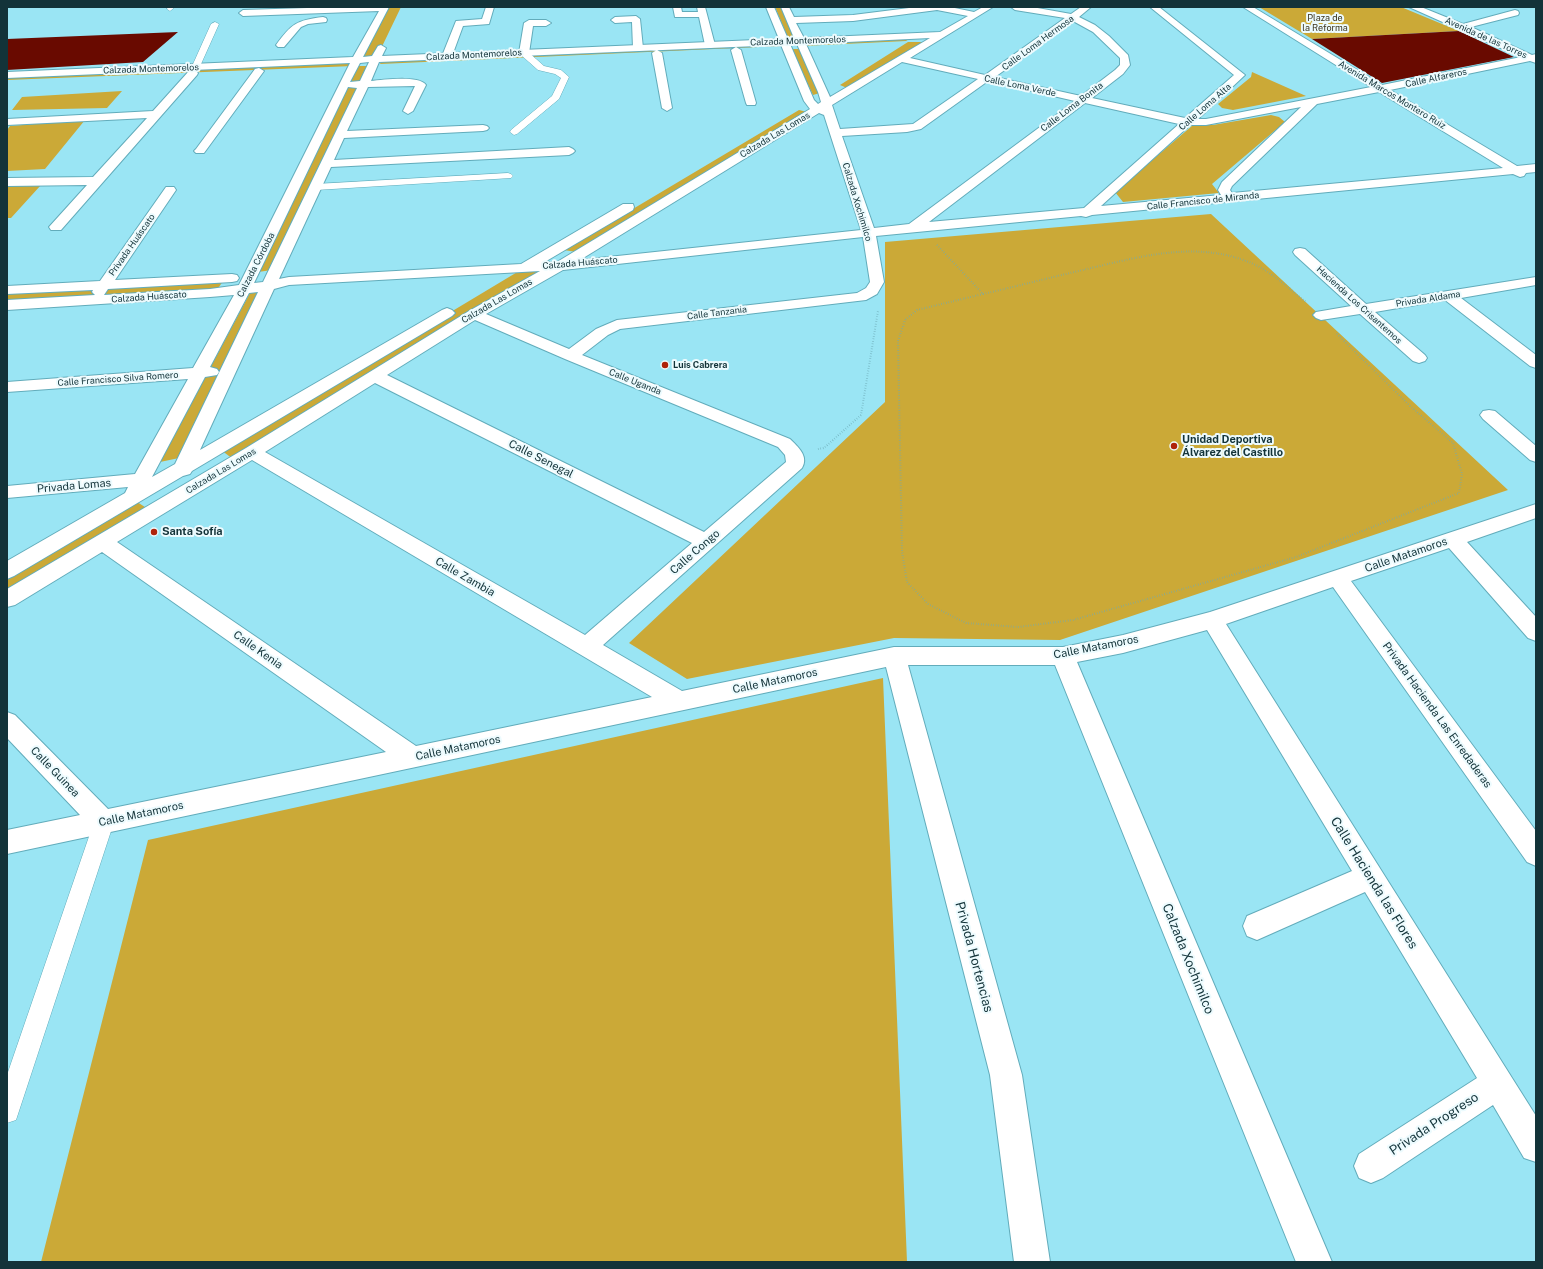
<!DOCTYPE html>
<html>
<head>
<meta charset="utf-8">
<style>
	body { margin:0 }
	#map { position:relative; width:1543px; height:1269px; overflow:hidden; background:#9ae5f4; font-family:"Public Sans",sans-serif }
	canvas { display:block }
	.frame { position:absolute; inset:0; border:8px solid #133339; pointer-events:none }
</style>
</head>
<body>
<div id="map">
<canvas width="1543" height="1269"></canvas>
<div class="frame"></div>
</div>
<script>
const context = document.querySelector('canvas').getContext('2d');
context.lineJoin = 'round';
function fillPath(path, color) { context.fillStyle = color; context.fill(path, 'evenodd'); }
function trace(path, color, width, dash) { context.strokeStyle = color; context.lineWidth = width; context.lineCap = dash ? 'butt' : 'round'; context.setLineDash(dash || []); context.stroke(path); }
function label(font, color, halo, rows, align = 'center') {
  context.font = font + ' "Public Sans",sans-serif'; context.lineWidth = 4; context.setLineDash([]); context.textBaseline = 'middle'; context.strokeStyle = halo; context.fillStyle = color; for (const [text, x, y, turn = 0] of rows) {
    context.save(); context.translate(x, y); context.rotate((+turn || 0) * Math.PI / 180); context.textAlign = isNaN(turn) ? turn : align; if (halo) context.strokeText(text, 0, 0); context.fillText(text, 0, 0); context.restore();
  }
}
fillPath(new Path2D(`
	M 387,7 L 401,7 L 376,59 L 357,60 L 354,66 L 373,66 L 272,270 L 258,272 L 353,66 L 7,80 L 7,75 L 357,60 Z
	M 775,7 L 785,7 L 799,38 L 788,38 Z
	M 1259,7 L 1401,7 L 1459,31 L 1312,39 Z
	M 912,37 L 906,41 L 802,46 L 804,41 Z
	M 908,42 L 925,42 L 847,88 L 840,85 Z
	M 779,43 L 781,46 L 380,64 L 382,60 Z
	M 791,49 L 799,49 L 823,92 L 813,95 Z
	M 1252,72 L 1306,96 L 1233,110 L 1222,108 L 1218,104 L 1251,77 Z
	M 122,91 L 107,108 L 12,110 L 22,97 Z
	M 799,110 L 807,112 L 576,252 L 564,250 Z
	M 1271,115 L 1279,117 L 1285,122 L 1212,184 L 1219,193 L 1123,202 L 1115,192 L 1193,125 L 1213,125 Z
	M 85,120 L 45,169 L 7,171 L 7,130 L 10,126 Z
	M 7,185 L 41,185 L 11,218 L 7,218 Z
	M 1211,214 L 1508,490 L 1060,640 L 894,638 L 687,679 L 629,643 L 885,402 L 885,242 Z
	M 552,266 L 233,459 L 221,450 L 524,268 Z
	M 223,281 L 217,290 L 7,301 L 7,292 Z
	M 268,289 L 179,458 L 160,462 L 251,291 Z
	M 131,498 L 148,509 L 7,594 L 7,573 Z
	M 883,678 L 907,1262 L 41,1262 L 148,840 Z`), '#cba937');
fillPath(new Path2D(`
	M 1459,31 L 1514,57 L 1382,83 L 1312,39 Z
	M 178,32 L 143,62 L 7,70 L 7,39 Z`), '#690a00');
const service = new Path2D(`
	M 168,7 L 175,7 L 170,11 L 167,9 Z
	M 215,22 L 219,24 L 197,73 L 196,75 L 190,75 L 189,73 L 211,24 Z
	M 521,51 L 527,51 L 544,66 L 561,70 L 569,77 L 559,99 L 517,134 L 514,135 L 510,132 L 511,130 L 552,96 L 561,78 L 555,74 L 538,70 L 521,55 Z
	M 508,173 L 511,174 L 513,176 L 511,178 L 316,190 L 311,187 L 316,184 Z
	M 104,813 L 111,815 L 114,822 L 19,1111 L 16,1120 L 7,1123 L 7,1075 L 94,822 L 97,815 Z`);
const pedestrian = new Path2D(`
	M 486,7 L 494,7 L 489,24 L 463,26 L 452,56 L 447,59 L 444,58 L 442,56 L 456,21 L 482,19 Z
	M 673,7 L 681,7 L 682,12 L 698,12 L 697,7 L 705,7 L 715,45 L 713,47 L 710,48 L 705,45 L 699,17 L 675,17 Z
	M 636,16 L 640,19 L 643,48 L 638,51 L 633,48 L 632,22 L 615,23 L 611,20 L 615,17 Z
	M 529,20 L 546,20 L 551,23 L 546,26 L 533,26 L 529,53 L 524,56 L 519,53 L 524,23 Z`);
const minor = new Path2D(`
	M 339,7 L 389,7 L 363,57 L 372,56 L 378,46 L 381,45 L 386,48 L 382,56 L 779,39 L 766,7 L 774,7 L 788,39 L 794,38 L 781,7 L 789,7 L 794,17 L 853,15 L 917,7 L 950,7 L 974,12 L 983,7 L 993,7 L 910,58 L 985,75 L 1065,18 L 1015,10 L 1011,7 L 1032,7 L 1071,14 L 1081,7 L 1091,7 L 1079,17 L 1095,25 L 1109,36 L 1128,55 L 1130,65 L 1123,74 L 1092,98 L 1185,118 L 1234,75 L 1150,7 L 1159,7 L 1245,75 L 1198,119 L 1206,119 L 1371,87 L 1243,7 L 1253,7 L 1382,85 L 1521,57 L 1409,7 L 1421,7 L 1463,24 L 1515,10 L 1518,11 L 1519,13 L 1518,15 L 1471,27 L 1532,55 L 1536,54 L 1536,63 L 1530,61 L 1390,90 L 1517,166 L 1536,164 L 1536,172 L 1526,173 L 1524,176 L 1520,177 L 1513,174 L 1092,215 L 1086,217 L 1081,216 L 876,236 L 884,282 L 877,294 L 866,300 L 620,329 L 608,335 L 582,355 L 790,439 C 798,447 809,456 802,468 L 603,645 L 682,691 L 894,647 L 1063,647 L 1123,635 L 1210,612 L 1536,504 L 1536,518 L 1467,542 L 1536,617 L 1536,641 L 1528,638 L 1449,548 L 1351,581 L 1536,831 L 1536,866 L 1527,862 L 1333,587 L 1226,624 L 1536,1116 L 1536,1162 L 1524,1158 L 1493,1105 L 1383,1178 L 1371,1183 L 1359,1178 L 1354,1166 L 1359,1154 L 1477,1078 L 1365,892 L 1257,940 L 1247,936 L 1243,926 L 1247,916 L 1352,871 L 1207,630 L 1123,653 L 1077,662 L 1332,1262 L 1296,1262 L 1055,665 L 908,665 L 1022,1075 L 1050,1262 L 1014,1262 L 990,1075 L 886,667 L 7,854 L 7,830 L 80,815 L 7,738 L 7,712 L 15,715 L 108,809 L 386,752 L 102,552 L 15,605 L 7,607 L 7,589 L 246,448 L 469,311 L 540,271 L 289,285 L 274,289 L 200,450 L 442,310 L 447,308 L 452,310 L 455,313 L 452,316 L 192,471 L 190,474 L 183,476 L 14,576 L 7,579 L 7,561 L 125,493 L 128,487 L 7,498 L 7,486 L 135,474 L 188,379 L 7,392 L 7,382 L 193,368 L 234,295 L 210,297 L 7,310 L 7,300 L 95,295 L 92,292 L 93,290 L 7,294 L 7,286 L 100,281 L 166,187 L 174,187 L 176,190 L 115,280 L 232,274 L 237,275 L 239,278 L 237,281 L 232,282 L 108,289 L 104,295 L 210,289 L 239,285 L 350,63 L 193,70 L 198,73 L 197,75 L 61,230 L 51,230 L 49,227 L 87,185 L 7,186 L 7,178 L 93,177 L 147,118 L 7,125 L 7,119 L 153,111 L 189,71 L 193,70 L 7,78 L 7,72 L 353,57 L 379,11 L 243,16 L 239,13 L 243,10 ZM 937,10 L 968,16 L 940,32 L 804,38 L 796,23 L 853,21 ZM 1073,21 L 1093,32 L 1120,58 L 1120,65 L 1115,70 L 1081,96 L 995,77 ZM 930,38 L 830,97 L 806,44 ZM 790,44 L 797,44 L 818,92 L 821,102 L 818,104 L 814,100 ZM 781,45 L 804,101 L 810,109 L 557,262 L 543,263 L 633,210 L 634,207 L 633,204 L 623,204 L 521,264 L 289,277 L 279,279 L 331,167 L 569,155 L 573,153 L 575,151 L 573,149 L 569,147 L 334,160 L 344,138 L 483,131 L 487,130 L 489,128 L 487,126 L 483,125 L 347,131 L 368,87 L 415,86 L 403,111 L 408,114 L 413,111 L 426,85 C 419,75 383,80 371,81 L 379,62 ZM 369,62 L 360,81 L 350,82 L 360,63 ZM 902,62 L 978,79 L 913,124 L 840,129 L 832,105 ZM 988,81 L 1075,101 L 909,224 L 874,228 L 842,136 L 907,132 L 921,129 ZM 348,87 L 357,88 L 263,282 L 254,283 ZM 1379,92 L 1503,168 L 1232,193 L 1230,190 L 1232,186 L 1317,104 ZM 1085,103 L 1179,124 L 1084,208 L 929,222 ZM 1301,107 L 1222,182 L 1218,190 L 1221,195 L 1101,206 L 1190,125 L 1206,125 ZM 819,113 L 824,115 L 861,230 L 580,260 ZM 863,237 L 870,282 L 866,288 L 857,293 L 617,320 L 596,329 L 569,349 L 486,314 L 563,270 ZM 258,292 L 175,464 L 152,477 L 205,377 L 217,375 L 219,372 L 217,369 L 210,367 L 249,293 ZM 475,320 L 565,359 L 778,447 L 785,455 L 786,462 L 704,532 L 387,375 ZM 375,383 L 692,543 L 585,635 L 265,452 ZM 252,460 L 652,697 L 416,746 L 117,542 Z
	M 323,17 L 326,18 L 327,20 L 326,22 L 308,24 L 301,27 L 284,47 L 278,47 L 276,45 C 291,24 297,20 323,17 Z
	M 736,47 L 741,50 L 756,103 L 755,105 L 747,105 L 746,103 L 731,50 Z
	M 657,50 L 662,53 L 672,108 L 667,111 L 662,108 L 652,53 Z
	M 259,68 L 264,71 L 204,153 L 196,153 L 194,151 L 196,149 L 255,69 Z
	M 1300,248 L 1305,249 L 1366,304 L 1536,277 L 1536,285 L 1461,298 L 1536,355 L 1536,368 L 1530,366 L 1445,300 L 1375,312 L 1425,355 L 1427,358 L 1425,361 L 1419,363 L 1413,361 L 1360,314 L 1321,320 L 1316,318 L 1313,315 L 1316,312 L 1351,306 L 1295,255 L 1293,252 L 1295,249 Z
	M 1489,410 L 1495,411 L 1536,446 L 1536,462 L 1530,460 L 1483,419 L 1480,415 L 1483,411 Z`);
trace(service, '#62acbb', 1);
trace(pedestrian, '#62acbb', 2);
trace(minor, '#62acbb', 2);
trace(new Path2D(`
	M 937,245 L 983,294 C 1018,286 1052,277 1087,269 C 1138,257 1194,241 1246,261 C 1269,269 1287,287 1306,302
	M 983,294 L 917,310 L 905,320 L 898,341 L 902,552 L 907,582 L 928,604 L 966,623 L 1018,627 L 1073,620 L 1296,557 L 1459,493 L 1462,474 L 1453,443 L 1410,406 L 1336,333
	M 818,449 L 824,448 L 861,415 L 878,311`), '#6daab6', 2, [0.5, 2]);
fillPath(service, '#fff');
fillPath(pedestrian, '#fff');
fillPath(minor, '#fff');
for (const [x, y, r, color] of [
	[665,365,4,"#af220a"],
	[1174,446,4,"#af220a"],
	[154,532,4,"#af220a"]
]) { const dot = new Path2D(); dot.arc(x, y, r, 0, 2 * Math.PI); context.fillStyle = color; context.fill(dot); trace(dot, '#edfbfe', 1.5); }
label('9px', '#3a321b', '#edfbfe', [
	["Plaza de",1325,18],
	["la Reforma",1325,28]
]);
label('9px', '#133339', '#edfbfe', [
	["Avenida de las Torres",1486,38,24],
	["Calzada Montemorelos",798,41,-2],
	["Calle Loma Hermosa",1038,43,-36],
	["Calzada Montemorelos",474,55,-3],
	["Calzada Montemorelos",151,69,-2],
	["Calle Alfareros",1436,78,-12],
	["Calle Loma Verde",1020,86,12],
	["Avenida Marcos Montero Ruiz",1392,95,31],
	["Calle Loma Bonita",1072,107,-37],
	["Calle Loma Alta",1205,107,-41],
	["Calzada Las Lomas",775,135,-31],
	["Calle Francisco de Miranda",1203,201,-6],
	["Calzada Xochimilco",857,202,73],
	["Privada Huáscato",132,245,-55],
	["Calzada Huáscato",580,263,-5],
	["Calzada Córdoba",256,265,-63],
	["Calzada Huáscato",149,297,-4],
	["Privada Aldama",1428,299,-9],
	["Calzada Las Lomas",497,301,-30],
	["Hacienda Los Crisantemos",1359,305,42],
	["Calle Tanzania",717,313,-7],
	["Calle Francisco Silva Romero",118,379,-4],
	["Calle Uganda",635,382,22],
	["Calzada Las Lomas",221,471,-31]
]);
label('bold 9px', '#133339', '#edfbfe', [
	["Luis Cabrera",673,365]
], 'left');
label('bold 11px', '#133339', '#edfbfe', [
	["Unidad Deportiva",1182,440],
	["Álvarez del Castillo",1182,453],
	["Santa Sofía",162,532]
], 'left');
label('11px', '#133339', '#edfbfe', [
	["Calle Senegal",541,459,27],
	["Privada Lomas",74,486,-5],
	["Calle Congo",695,552,-41],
	["Calle Matamoros",1406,555,-19],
	["Calle Zambia",465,577,30],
	["Calle Matamoros",1096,647,-11],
	["Calle Kenia",258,650,35],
	["Calle Matamoros",775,681,-12],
	["Privada Hacienda Las Enredaderas",1437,715,54],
	["Calle Matamoros",458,748,-12],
	["Calle Guinea",55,772,46],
	["Calle Matamoros",141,814,-12]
]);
label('13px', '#133339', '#edfbfe', [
	["Calle Hacienda las Flores",1374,883,58],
	["Privada Hortencias",974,957,75],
	["Calzada Xochimilco",1188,959,68],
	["Privada Progreso",1434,1124,-33]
]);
</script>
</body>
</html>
